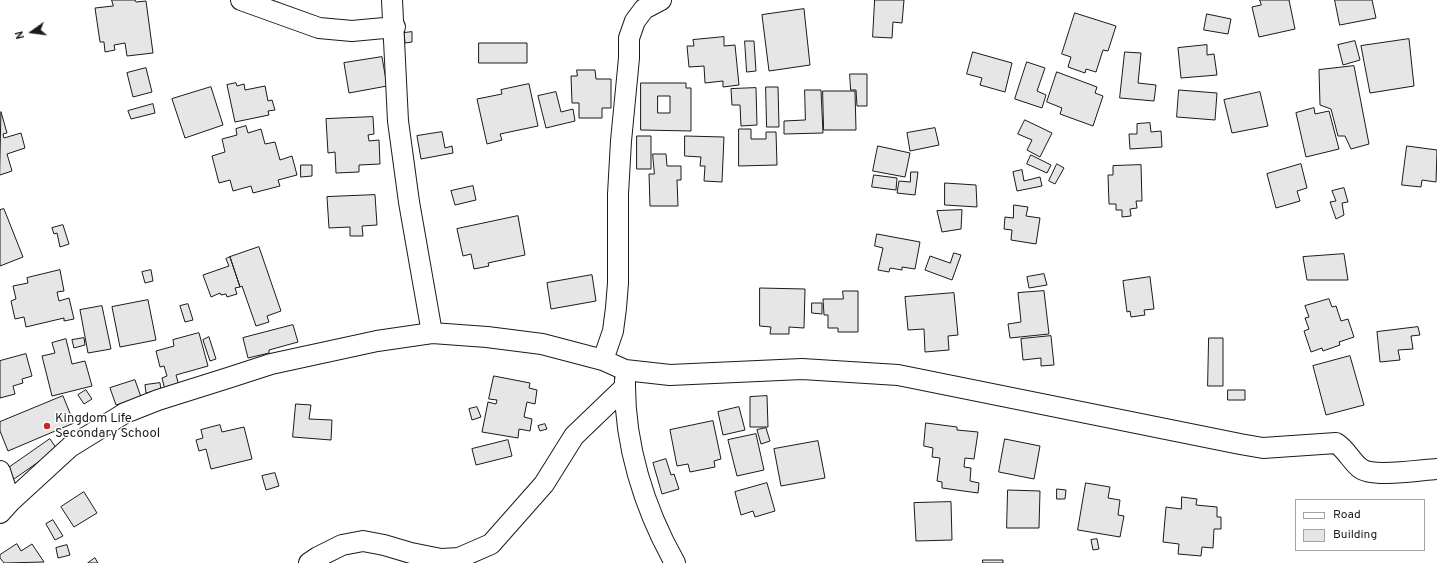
<!DOCTYPE html>
<html>
<head>
<meta charset="utf-8">
<style>
	body { margin:0 }
	#map { position:relative; width:1437px; height:563px; overflow:hidden; background:#fff; font-family:Overpass,sans-serif }
	canvas { display:block }
	.legend { position:absolute; left:1295px; top:499px; width:130px; height:52px; box-sizing:border-box; background:#fff; border:1px solid #a3a3a3; margin:0; padding:5px 7px; list-style:none; font-size:12px; color:#1a1a1a }
	.legend li { display:flex; align-items:center; gap:8px; height:20px }
	.legend b { width:20px; border:1px solid #a3a3a3 }
	.north { position:absolute; left:12px; top:12px; width:40px; height:40px; -webkit-text-stroke:3px #fff; paint-order:stroke; rotate:256deg; font-size:11px; font-weight:700; line-height:16px; text-align:center; color:#1a1a1a }
	.north::after { content:''; display:block; margin:auto; width:14px; height:18px; background:#1a1a1a; clip-path:polygon(50% 0,100% 100%,50% 72%,0 100%) }
</style>
</head>
<body>
<div id="map">
<canvas width="1437" height="563"></canvas>
<ul class="legend">
<li><b style="height:5px;background:#fff"></b>Road</li>
<li><b style="height:11px;background:#e6e6e6"></b>Building</li>
</ul>
<div class="north">N</div>
</div>
<script>
const context = document.querySelector('canvas').getContext('2d');
context.lineJoin = 'round';
function fillPath(path, color) { context.fillStyle = color; context.fill(path, 'evenodd'); }
function trace(path, color, width, dash) { context.strokeStyle = color; context.lineWidth = width; context.lineCap = dash ? 'butt' : 'round'; context.setLineDash(dash || []); context.stroke(path); }
function label(font, color, halo, rows, align = 'center') {
  context.font = font + ' Overpass,sans-serif'; context.lineWidth = 3; context.setLineDash([]); context.textBaseline = 'middle'; context.strokeStyle = halo; context.fillStyle = color; for (const [text, x, y, turn = 0] of rows) {
    context.save(); context.translate(x, y); context.rotate((+turn || 0) * Math.PI / 180); context.textAlign = isNaN(turn) ? turn : align; if (halo) context.strokeText(text, 0, 0); context.fillText(text, 0, 0); context.restore();
  }
}
const building = new Path2D(`
	M 112,0 L 135,0 L 136,2 L 146,1 L 153,53 L 127,56 L 125,43 L 114,45 L 115,50 L 105,52 L 104,42 L 100,42 L 95,8 L 113,6 Z
	M 875,0 L 904,0 L 902,23 L 893,22 L 892,38 L 873,37 Z
	M 1260,0 L 1289,0 L 1295,29 L 1259,37 L 1252,7 L 1261,5 Z
	M 1335,0 L 1372,0 L 1376,18 L 1340,25 Z
	M 804,9 L 810,65 L 769,71 L 762,15 Z
	M 1075,13 L 1116,26 L 1108,51 L 1103,50 L 1096,72 L 1086,69 L 1085,73 L 1068,67 L 1071,57 L 1062,54 Z
	M 1207,14 L 1231,19 L 1228,34 L 1204,30 Z
	M 412,32 L 412,42 L 405,43 L 404,33 Z
	M 724,37 L 724,46 L 735,45 L 739,85 L 723,87 L 723,81 L 705,83 L 704,66 L 689,67 L 687,46 L 694,46 L 693,40 Z
	M 1409,39 L 1414,86 L 1370,93 L 1361,46 Z
	M 745,41 L 754,41 L 756,71 L 747,72 Z
	M 1355,41 L 1360,60 L 1343,65 L 1338,45 Z
	M 479,43 L 527,43 L 527,63 L 479,63 Z
	M 1207,45 L 1207,55 L 1214,54 L 1217,75 L 1181,78 L 1178,48 Z
	M 973,52 L 1012,63 L 1005,92 L 980,85 L 982,78 L 967,74 Z
	M 1125,52 L 1141,53 L 1138,83 L 1156,85 L 1154,101 L 1120,98 Z
	M 382,57 L 387,86 L 349,93 L 344,63 Z
	M 1027,62 L 1045,68 L 1037,91 L 1046,95 L 1042,108 L 1015,99 Z
	M 1354,66 L 1369,144 L 1351,149 L 1345,136 L 1338,136 L 1331,109 L 1320,105 L 1319,70 Z
	M 146,68 L 152,92 L 133,97 L 127,73 Z
	M 577,70 L 595,70 L 596,79 L 611,79 L 611,108 L 602,108 L 602,118 L 579,118 L 579,103 L 572,103 L 571,76 L 577,76 Z
	M 1057,72 L 1097,87 L 1095,93 L 1103,96 L 1093,126 L 1060,114 L 1062,108 L 1047,102 Z
	M 850,74 L 867,74 L 867,106 L 857,106 L 856,90 L 851,90 Z
	M 236,83 L 237,86 L 244,84 L 245,90 L 265,86 L 268,101 L 272,100 L 275,110 L 268,111 L 269,115 L 235,122 L 227,85 Z
	M 641,83 L 686,83 L 686,88 L 691,88 L 691,131 L 641,130 ZM 658,96 L 670,96 L 670,113 L 658,113 Z
	M 529,84 L 538,126 L 500,134 L 502,140 L 487,144 L 477,99 L 502,94 L 501,90 Z
	M 211,87 L 223,125 L 185,138 L 172,99 Z
	M 766,87 L 778,87 L 779,127 L 767,127 Z
	M 756,88 L 757,125 L 741,126 L 740,105 L 732,105 L 731,89 Z
	M 805,90 L 821,90 L 823,133 L 784,134 L 784,121 L 805,120 Z
	M 1179,90 L 1217,93 L 1215,120 L 1177,117 Z
	M 823,91 L 855,91 L 856,130 L 824,130 Z
	M 556,92 L 561,112 L 573,109 L 575,121 L 546,128 L 538,96 Z
	M 1260,92 L 1268,126 L 1232,133 L 1224,100 Z
	M 153,104 L 155,113 L 131,119 L 128,111 Z
	M 1314,108 L 1315,114 L 1329,111 L 1339,149 L 1306,157 L 1296,113 Z
	M 1,112 L 7,133 L 3,134 L 4,138 L 21,133 L 25,148 L 7,154 L 12,171 L 0,175 Z
	M 373,117 L 374,134 L 368,135 L 369,141 L 379,140 L 380,164 L 359,165 L 359,172 L 336,173 L 335,152 L 328,153 L 326,119 Z
	M 1025,120 L 1052,133 L 1040,157 L 1027,150 L 1032,140 L 1018,134 Z
	M 1150,123 L 1151,132 L 1161,131 L 1162,147 L 1130,149 L 1129,134 L 1137,134 L 1137,124 Z
	M 246,126 L 248,133 L 261,129 L 265,144 L 275,142 L 280,160 L 292,156 L 297,175 L 278,180 L 280,186 L 253,193 L 251,186 L 233,191 L 230,180 L 219,183 L 212,156 L 225,152 L 222,139 L 237,135 L 236,129 Z
	M 935,128 L 939,145 L 910,151 L 907,133 Z
	M 739,129 L 751,129 L 751,139 L 766,139 L 766,132 L 776,132 L 777,165 L 739,166 Z
	M 442,132 L 445,148 L 452,146 L 453,153 L 421,159 L 417,136 Z
	M 637,136 L 651,136 L 651,169 L 637,169 Z
	M 685,136 L 724,137 L 722,182 L 704,181 L 705,166 L 700,166 L 701,157 L 685,156 Z
	M 878,146 L 910,153 L 905,177 L 873,171 Z
	M 1407,146 L 1437,150 L 1436,182 L 1422,180 L 1421,187 L 1402,185 Z
	M 653,154 L 666,154 L 667,166 L 681,166 L 681,180 L 677,180 L 678,206 L 650,206 L 649,174 L 654,174 Z
	M 1031,155 L 1051,165 L 1047,173 L 1027,164 Z
	M 1057,164 L 1064,168 L 1055,184 L 1049,181 Z
	M 1301,164 L 1307,188 L 1297,191 L 1300,201 L 1276,208 L 1267,174 Z
	M 301,165 L 312,165 L 312,176 L 301,177 Z
	M 1141,165 L 1142,201 L 1136,201 L 1137,208 L 1130,209 L 1131,216 L 1122,217 L 1122,210 L 1116,210 L 1116,204 L 1109,204 L 1108,175 L 1113,175 L 1113,166 Z
	M 1022,170 L 1024,181 L 1040,177 L 1042,186 L 1017,191 L 1013,172 Z
	M 911,172 L 918,172 L 915,195 L 897,193 L 899,181 L 910,182 Z
	M 874,175 L 897,178 L 896,190 L 872,187 Z
	M 945,183 L 976,185 L 977,207 L 945,205 Z
	M 473,186 L 476,200 L 455,205 L 451,191 Z
	M 1344,188 L 1348,202 L 1342,203 L 1344,215 L 1336,219 L 1330,202 L 1336,201 L 1332,191 Z
	M 375,195 L 377,225 L 362,226 L 363,236 L 350,236 L 350,227 L 329,228 L 327,197 Z
	M 1014,205 L 1028,207 L 1026,216 L 1040,218 L 1036,244 L 1011,240 L 1012,230 L 1004,229 L 1005,217 L 1013,218 Z
	M 4,209 L 23,257 L 0,266 L 0,210 Z
	M 962,210 L 961,229 L 942,232 L 937,211 Z
	M 518,216 L 525,255 L 488,263 L 489,266 L 474,269 L 471,254 L 463,256 L 457,229 Z
	M 63,225 L 69,244 L 60,247 L 57,233 L 54,234 L 52,228 Z
	M 877,234 L 920,242 L 915,269 L 902,267 L 902,270 L 890,268 L 889,272 L 878,270 L 883,248 L 875,246 Z
	M 259,247 L 281,311 L 267,316 L 269,322 L 256,326 L 242,286 L 240,287 L 230,257 Z
	M 954,253 L 961,255 L 952,280 L 925,270 L 930,256 L 950,263 Z
	M 1344,254 L 1348,280 L 1307,280 L 1303,257 Z
	M 230,257 L 240,287 L 235,288 L 237,294 L 227,297 L 226,294 L 221,295 L 220,293 L 211,297 L 203,275 L 229,266 L 226,259 Z
	M 60,270 L 64,291 L 57,292 L 59,301 L 69,298 L 74,319 L 64,321 L 64,318 L 26,327 L 24,317 L 15,319 L 11,301 L 16,299 L 13,286 L 28,283 L 27,278 Z
	M 151,270 L 153,281 L 145,283 L 142,272 Z
	M 1044,274 L 1047,285 L 1029,288 L 1027,277 Z
	M 592,275 L 596,301 L 551,309 L 547,283 Z
	M 1150,277 L 1154,309 L 1144,310 L 1145,315 L 1131,317 L 1130,311 L 1127,312 L 1123,281 Z
	M 760,288 L 805,289 L 804,328 L 789,327 L 789,334 L 770,334 L 771,327 L 760,326 Z
	M 843,291 L 858,291 L 858,332 L 838,332 L 838,328 L 828,328 L 828,315 L 824,315 L 823,299 L 843,299 Z
	M 1044,291 L 1049,334 L 1010,338 L 1008,324 L 1021,322 L 1018,293 Z
	M 954,293 L 958,335 L 948,336 L 949,350 L 925,352 L 924,329 L 908,330 L 905,297 Z
	M 1329,299 L 1332,307 L 1336,306 L 1341,321 L 1348,319 L 1354,337 L 1339,342 L 1340,345 L 1323,351 L 1322,348 L 1311,352 L 1304,331 L 1309,329 L 1305,318 L 1309,317 L 1305,306 Z
	M 148,300 L 156,340 L 120,347 L 112,307 Z
	M 812,303 L 822,303 L 822,314 L 812,313 Z
	M 188,304 L 193,320 L 185,322 L 180,306 Z
	M 102,306 L 111,349 L 88,353 L 80,310 Z
	M 293,325 L 298,342 L 269,350 L 269,353 L 248,358 L 243,338 Z
	M 1418,327 L 1420,335 L 1411,336 L 1413,349 L 1398,350 L 1400,360 L 1380,362 L 1377,332 Z
	M 199,333 L 208,366 L 176,375 L 179,386 L 165,390 L 162,378 L 167,376 L 164,366 L 160,367 L 156,351 L 174,346 L 173,340 Z
	M 1051,336 L 1054,365 L 1041,366 L 1041,358 L 1023,360 L 1021,339 Z
	M 209,337 L 216,359 L 210,361 L 203,340 Z
	M 84,338 L 85,345 L 74,348 L 72,340 Z
	M 1209,338 L 1223,338 L 1223,386 L 1208,386 Z
	M 66,339 L 72,364 L 85,361 L 92,386 L 52,396 L 42,356 L 55,353 L 52,343 Z
	M 26,354 L 32,376 L 22,379 L 23,383 L 13,386 L 15,394 L 0,398 L 0,361 Z
	M 1350,356 L 1364,405 L 1326,415 L 1313,366 Z
	M 494,376 L 530,383 L 529,388 L 537,390 L 535,404 L 527,402 L 524,417 L 532,419 L 530,431 L 519,429 L 518,438 L 482,432 L 488,402 L 496,404 L 497,400 L 489,399 Z
	M 135,380 L 141,397 L 116,405 L 110,388 Z
	M 160,383 L 161,390 L 146,393 L 145,385 Z
	M 86,390 L 92,399 L 84,404 L 78,395 Z
	M 1228,390 L 1245,390 L 1245,400 L 1228,400 Z
	M 63,396 L 74,423 L 8,451 L 0,431 L 0,422 Z
	M 767,396 L 768,427 L 750,427 L 750,397 Z
	M 296,404 L 311,405 L 309,419 L 332,420 L 331,440 L 293,437 Z
	M 477,407 L 481,417 L 472,420 L 469,409 Z
	M 739,407 L 745,430 L 723,435 L 718,412 Z
	M 713,421 L 721,459 L 714,461 L 715,467 L 690,472 L 688,464 L 677,466 L 670,430 Z
	M 926,423 L 957,427 L 957,430 L 978,432 L 974,459 L 965,458 L 964,467 L 971,468 L 970,481 L 979,483 L 978,493 L 942,488 L 942,482 L 937,481 L 940,458 L 932,457 L 933,448 L 924,446 Z
	M 545,424 L 547,429 L 540,431 L 538,426 Z
	M 220,425 L 222,432 L 244,427 L 252,459 L 211,469 L 206,449 L 199,451 L 196,440 L 203,438 L 201,430 Z
	M 766,428 L 770,441 L 761,444 L 757,430 Z
	M 756,434 L 764,470 L 737,476 L 728,440 Z
	M 50,439 L 57,449 L 14,479 L 7,469 Z
	M 1005,439 L 1040,446 L 1034,479 L 999,472 Z
	M 508,440 L 512,456 L 476,465 L 472,449 Z
	M 818,441 L 825,478 L 781,486 L 774,449 Z
	M 666,459 L 671,475 L 674,474 L 679,489 L 662,494 L 653,463 Z
	M 275,473 L 279,486 L 266,490 L 262,476 Z
	M 767,483 L 775,511 L 755,517 L 753,511 L 741,515 L 735,492 Z
	M 1086,483 L 1110,487 L 1108,498 L 1120,500 L 1118,515 L 1124,516 L 1120,537 L 1078,530 Z
	M 1057,489 L 1066,490 L 1065,499 L 1057,499 Z
	M 1008,490 L 1040,491 L 1039,528 L 1007,528 Z
	M 84,492 L 97,513 L 74,527 L 61,507 Z
	M 1182,497 L 1197,499 L 1196,505 L 1217,507 L 1217,517 L 1221,517 L 1221,529 L 1214,529 L 1213,548 L 1202,547 L 1201,556 L 1178,554 L 1179,544 L 1163,542 L 1166,507 L 1181,509 Z
	M 951,502 L 952,540 L 916,541 L 914,503 Z
	M 53,520 L 63,536 L 55,540 L 46,524 Z
	M 1097,539 L 1099,549 L 1093,550 L 1091,540 Z
	M 17,544 L 21,551 L 32,544 L 44,562 L 4,563 L 0,558 L 0,555 Z
	M 67,545 L 70,555 L 58,558 L 56,548 Z
	M 95,558 L 98,563 L 88,563 Z
	M 983,560 L 1003,560 L 1003,563 L 983,563 Z`);
fillPath(building, '#e6e6e6');
trace(building, '#1a1a1a', 1);
const minor = new Path2D(`
	M 241,0 L 319,28 L 352,31 L 395,27
	M 392,0 L 398,121 L 409,202 L 432,333
	M 603,360 L 613,331 L 616,308 L 618,283 L 618,194 L 621,141 L 629,58 L 629,38 L 635,21 L 644,9 L 661,0
	M 625,380 C 624,444 644,508 675,563
	M 0,471 L 10,502
	M 0,513 L 10,502 L 70,447 L 125,413 L 158,400 L 231,377 L 271,364 L 377,341 L 432,333 L 487,337 L 542,344 L 603,360 L 625,370 L 670,375 L 802,369 L 898,375 L 1240,444 L 1263,448 L 1336,443 C 1346,449 1351,461 1360,468 C 1372,478 1420,470 1437,469
	M 309,563 L 318,557 L 342,545 L 363,541 L 384,545 L 411,553 L 441,559 L 459,558 L 491,544 L 544,484 L 574,436 L 625,387`);
trace(minor, '#1a1a1a', 22);
trace(minor, '#fff', 20);
for (const [x, y, r, color] of [
	[47,426,4,"#c62828"]
]) { const dot = new Path2D(); dot.arc(x, y, r, 0, 2 * Math.PI); context.fillStyle = color; context.fill(dot); trace(dot, '#fff', 1.5); }
label('13px', '#1a1a1a', '#fff', [
	["Kingdom Life",55,419],
	["Secondary School",55,434]
], 'left');
</script>
</body>
</html>
